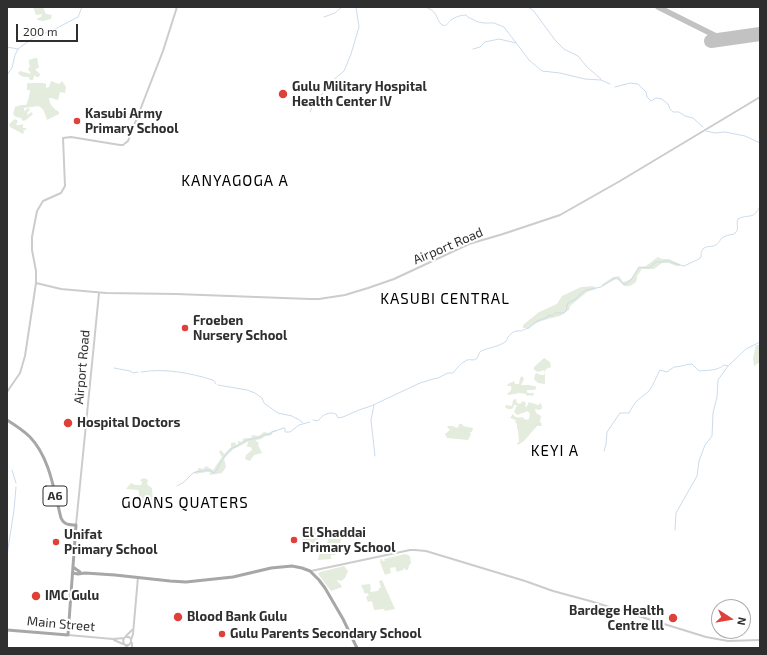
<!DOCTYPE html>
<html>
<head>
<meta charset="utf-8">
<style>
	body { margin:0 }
	#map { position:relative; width:767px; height:655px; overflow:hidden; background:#fff; font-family:"Exo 2",sans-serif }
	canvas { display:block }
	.frame { position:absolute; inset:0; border:8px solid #2f2f2f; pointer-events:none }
	.north { position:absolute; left:711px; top:599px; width:40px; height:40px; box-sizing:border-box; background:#fff; border:1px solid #acacac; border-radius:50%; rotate:102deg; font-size:11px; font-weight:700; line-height:16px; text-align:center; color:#2f2f2f }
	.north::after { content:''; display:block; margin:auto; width:14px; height:18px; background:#df4039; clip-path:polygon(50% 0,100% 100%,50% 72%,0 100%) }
	.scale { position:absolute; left:16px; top:24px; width:62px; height:18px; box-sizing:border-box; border:2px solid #2f2f2f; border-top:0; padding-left:5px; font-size:12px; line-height:14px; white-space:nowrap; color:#2f2f2f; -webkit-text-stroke:3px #fff; paint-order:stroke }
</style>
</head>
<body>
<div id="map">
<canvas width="767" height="655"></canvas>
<div class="frame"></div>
<div class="north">N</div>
<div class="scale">200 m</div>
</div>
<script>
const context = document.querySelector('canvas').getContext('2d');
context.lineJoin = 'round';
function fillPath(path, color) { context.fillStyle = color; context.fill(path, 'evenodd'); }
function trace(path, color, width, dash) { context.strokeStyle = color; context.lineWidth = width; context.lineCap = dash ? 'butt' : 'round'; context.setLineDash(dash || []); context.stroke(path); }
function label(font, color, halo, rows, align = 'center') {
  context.font = font + ' "Exo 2",sans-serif'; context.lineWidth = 4; context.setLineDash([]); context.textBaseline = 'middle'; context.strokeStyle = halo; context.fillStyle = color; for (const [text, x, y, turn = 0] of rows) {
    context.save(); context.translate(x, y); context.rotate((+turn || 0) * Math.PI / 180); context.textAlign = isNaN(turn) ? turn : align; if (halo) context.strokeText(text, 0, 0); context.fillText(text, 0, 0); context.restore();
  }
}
fillPath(new Path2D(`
	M 33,7 L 43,7 C 47,16 44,13 52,15 L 51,19 L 43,21 L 37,20 L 38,18 L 41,17 L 42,14 L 36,15 Z
	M 35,58 L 37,58 C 38,61 38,64 39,68 L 35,69 L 40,74 L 39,77 L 36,77 L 35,75 L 34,76 L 33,80 L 31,80 L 29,79 L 29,77 C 25,77 20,77 18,73 L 20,71 L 31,74 L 28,69 L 30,66 L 29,64 L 29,60 Z
	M 51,81 L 59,84 L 62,81 L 66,87 L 65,93 L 60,92 L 58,100 L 51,98 L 49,98 C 49,104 54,109 59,112 L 59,114 L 47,120 C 45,114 44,108 38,106 L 24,108 L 24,111 L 26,110 L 28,108 L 30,109 L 27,113 L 28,115 L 31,112 L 33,114 L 26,120 L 23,121 L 21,118 L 16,117 L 13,114 L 15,107 L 21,105 L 26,105 C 28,102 30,93 30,90 L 27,90 L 27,84 L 28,83 L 44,83 L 46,84 L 46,88 L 49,87 Z
	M 15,119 L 18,121 L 16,125 L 21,125 L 22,124 L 23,124 L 23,128 L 27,128 L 25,130 L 23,131 L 24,132 L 23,134 L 10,127 L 9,124 Z
	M 658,257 L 662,259 L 669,259 L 680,264 L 680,266 L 676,266 L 669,263 L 662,263 L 654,269 L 642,269 L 637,276 C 638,283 631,287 624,286 L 617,279 L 614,280 L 603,286 L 601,285 L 613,277 L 619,276 L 623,282 C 632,281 634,274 638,267 C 647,268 650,262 658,257 Z
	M 593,286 L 596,288 L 596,289 L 587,292 L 570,306 L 569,310 C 565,312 564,314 560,316 C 549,319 538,320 529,328 L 523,328 L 523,325 L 539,312 L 557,304 L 562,296 L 581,287 Z
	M 756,345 L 760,345 L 760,362 L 754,366 L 753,358 Z
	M 544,358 L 550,362 L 551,367 L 546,369 L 545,372 L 545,384 L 538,383 L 534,379 L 535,375 L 536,373 L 541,375 L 544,375 L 545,372 L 544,370 L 538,372 L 534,370 L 534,367 Z
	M 522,376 L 524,379 L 521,385 L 529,385 L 533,386 L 535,386 L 536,387 L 536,389 L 533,390 L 527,390 L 527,392 L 528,393 L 534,393 L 533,396 L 530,395 L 527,396 L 526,394 L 519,393 L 509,395 L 507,394 C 510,392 512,390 511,386 L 507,386 L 508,384 L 514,381 L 515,384 L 519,384 L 520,378 Z
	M 515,399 L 516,399 L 517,403 L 520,404 L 523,401 L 525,402 L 526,404 L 525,405 L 526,407 L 527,406 L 529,402 L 538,405 L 541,403 L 542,408 L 540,410 L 535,409 L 536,413 L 541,416 L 540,422 L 542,424 L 541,426 L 537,426 L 524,441 L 518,445 L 517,443 L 519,442 L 518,430 L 517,428 L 517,424 L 515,422 L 516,420 L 510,418 L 513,414 C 515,418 518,418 522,417 L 526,420 L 529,419 L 530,414 L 528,411 L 517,415 L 514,412 L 517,405 L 514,405 L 513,408 L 511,409 L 508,409 L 505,407 L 506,405 L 512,406 L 513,400 Z
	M 459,424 L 462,424 L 463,426 L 473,428 L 472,432 L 470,432 L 470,433 L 471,434 L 468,440 L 447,438 L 445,434 L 450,430 L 447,427 L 448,426 L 452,426 L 458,428 Z
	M 275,430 L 277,431 L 272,433 L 272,435 L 265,436 L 261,439 L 256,440 L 256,441 L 259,443 L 258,445 L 262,453 L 254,455 L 250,461 L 245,459 L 246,455 L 252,450 L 251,447 L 247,447 L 248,442 L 247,442 L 236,448 L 233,449 L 232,451 L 229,453 L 224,459 L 226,467 L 222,473 L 210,475 L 210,472 L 207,472 L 195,474 L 194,472 L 198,470 L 198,468 L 200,468 L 203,469 L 206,466 L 213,470 L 215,468 L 215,467 L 222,457 L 219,452 L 221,450 L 224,454 L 231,448 L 231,443 L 235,442 L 236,445 L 238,444 L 238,441 L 242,442 L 243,439 L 245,438 L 252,438 L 251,436 L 254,435 C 259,437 260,435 264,432 L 268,433 Z
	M 144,478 L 148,480 L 147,484 L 149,486 L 152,488 L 153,503 L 149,505 L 146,502 L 143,501 L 139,503 L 139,492 L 138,490 L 126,489 L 131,483 L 135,485 L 141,485 L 142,482 L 140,480 Z
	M 313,528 L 319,529 L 318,532 L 319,533 L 321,530 L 323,530 L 321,535 L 320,535 L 318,539 L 318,543 L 325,545 L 327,544 L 329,534 L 329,533 L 324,532 L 325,531 L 342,535 L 339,549 L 335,555 L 331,555 L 331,559 L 318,560 L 320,551 L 310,547 L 310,546 L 304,545 L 305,544 L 302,543 L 302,539 L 305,539 L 307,537 L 311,538 L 312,534 L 311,533 Z
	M 405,554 L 410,556 L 411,564 L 409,565 L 408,570 L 405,570 L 405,567 L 403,570 L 397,572 L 395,567 L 390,568 L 391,573 L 385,575 L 380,562 L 381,559 L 382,559 L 383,561 L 385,561 L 384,559 Z
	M 344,566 L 348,571 L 345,578 L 341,581 L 337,580 L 337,581 L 341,585 L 342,587 L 331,591 L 318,574 L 320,572 Z
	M 382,580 L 395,609 L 385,611 L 384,609 L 374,610 L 372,601 L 368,602 L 366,597 L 369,595 L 367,593 L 365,594 L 361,585 L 370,584 L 371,589 L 370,590 L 371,592 L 377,591 L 379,590 L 379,588 L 381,588 L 379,581 Z`), '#e4ecde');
trace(new Path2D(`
	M 426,7 C 430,9 434,11 436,15 C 438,19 438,21 441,24 C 447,28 447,23 451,20 C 455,17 461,15 466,15 L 468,17 L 478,22 L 484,23 L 494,23 L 504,27 L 529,60 L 542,71 L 560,73 L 585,79 L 601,80 L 610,84
	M 528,7 L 533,10 L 555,40 L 564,49 L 578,56 L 587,67 L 601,79
	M 324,17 L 335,13 L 342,7
	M 7,47 L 18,49
	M 473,49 L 480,47 L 485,42 L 499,39 L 516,43
	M 7,75 L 12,68 L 15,55 L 18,49 L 33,38 L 55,29 L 78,17 L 82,7
	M 615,87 L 630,83 L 638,84 L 646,92 L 647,97 L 651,101 L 656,98 L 662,99 L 668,104 L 670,109 L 673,112 L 679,112 L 685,116 L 693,118 L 703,127
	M 310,112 L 315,101 L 323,93 L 326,86 L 344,71 L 351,54 L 359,27 L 356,7
	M 706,131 L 715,133 L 725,132 L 745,136 L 760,143
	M 523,330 L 529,328 L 537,321 L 548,317 L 548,315 L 552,316 L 555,313 L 564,313 L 566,311 L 567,306 L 568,303 L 576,299 L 578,296 L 586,290 L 601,287 L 615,278 L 619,279 L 623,284 L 625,284 L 631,280 L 639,267 L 649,268 L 656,262 L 662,262 L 665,261 L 669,261 L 673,263 L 684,266 L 699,259 L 701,257 C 701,254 701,251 704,248 C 707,246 710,247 713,246 C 718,245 719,241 722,238 C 726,235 730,235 734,234 C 741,228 735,226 738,219 C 750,213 753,221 760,206
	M 114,368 L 130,371 L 133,373 L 138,372
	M 141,372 C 165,368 190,373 213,380 L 216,384
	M 218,385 L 247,390 L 255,393 L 262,398 L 264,403 L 275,411 L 278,413 L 292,416 L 295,418 L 298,419 L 303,423
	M 374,405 L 371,420 L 375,456
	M 313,420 L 318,421 C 322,415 329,411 336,414 L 338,418 L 343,417 L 359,410 L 371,406 L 420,383 L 433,379 L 438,378 L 448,373 L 453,373 C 457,368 461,363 467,360 C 470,359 474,361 476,359 C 479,357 478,353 481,351 C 487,348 498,347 505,342 C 508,340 506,340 508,337 C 512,332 516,330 522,331
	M 604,451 L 606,444 L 607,432 L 620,413 L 629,413 C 632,408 634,403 639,399 C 642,396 646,394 649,391 C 654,384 656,377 660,370 L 667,372 L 674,367 C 681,367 686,364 692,364 L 699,371 C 708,370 717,371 724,365 L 728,366
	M 12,470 L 16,483
	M 177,486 L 184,482 L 193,473 L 196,472 L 209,470 L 214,473 L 216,471 L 222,460 L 230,449 L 235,447 L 247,440 L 261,437 L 267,434 L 268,435 L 272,432 L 284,428 L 285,428 L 285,432 L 290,432 L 299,425 L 310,422
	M 675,530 L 676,513 L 697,476 L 699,461 L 705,445 L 712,436 L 713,413 L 717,397 L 718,380 L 728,366 L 746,349 L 760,342
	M 7,555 L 14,510 L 16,487`), '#cbdbeb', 1);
trace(new Path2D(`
	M 658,7 L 722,39`), '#c2c2c2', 5.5);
trace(new Path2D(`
	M 711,41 L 760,34`), '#c2c2c2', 14);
trace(new Path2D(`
	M 36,283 L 61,289 L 106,293 L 176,294 L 310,299 L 319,299 L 345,295 L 368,288 L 394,279 L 469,244 L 503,234 L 560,215 L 620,181 L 760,97
	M 7,392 L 20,373 L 25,356 L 36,283 L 36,271 L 32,250 L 32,237 L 37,211 L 43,201 L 61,193 L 65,186 L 63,138 L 71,137 L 120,145 L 123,145 L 128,141 L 163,51 L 177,7
	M 76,525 L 99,293
	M 311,571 L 410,550 L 415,550 L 426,551 L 525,581 L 553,591 L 590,601 L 706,637 L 728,641 L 760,640
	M 68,635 L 113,639 L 124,638
	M 126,636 L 132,630
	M 114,640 L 123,644
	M 131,640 L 133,634 L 138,577
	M 132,643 L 132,648
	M 126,645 L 129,645 L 131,642 L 131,639 L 129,637 L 125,637 L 123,640 L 124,644 L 128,648`), '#ccc', 2);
trace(new Path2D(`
	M 7,420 C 15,425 23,430 30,437 C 50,458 54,491 61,518 C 64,525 70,525 76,525 L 68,635 L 7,630
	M 73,567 L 80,572
	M 73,573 L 78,574 L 85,573 L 115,575 L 170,581 L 186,582 L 233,577 L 271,568 L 292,566 L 302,568 L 310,571 L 319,580 L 325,588 L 343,619 L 357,648`), '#a7a7a7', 3);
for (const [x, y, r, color] of [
	[283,94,5,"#df4039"],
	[77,121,4,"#df4039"],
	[185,328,4,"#df4039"],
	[68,423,5,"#df4039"],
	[294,540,4,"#df4039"],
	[56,542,4,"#df4039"],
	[36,596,5,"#df4039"],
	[178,617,5,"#df4039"],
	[673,618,5,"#df4039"],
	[222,634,4,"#df4039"]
]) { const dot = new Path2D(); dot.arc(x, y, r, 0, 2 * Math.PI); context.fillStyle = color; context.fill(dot); trace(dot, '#fff', 1.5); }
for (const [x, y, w] of [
	[55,496,24]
]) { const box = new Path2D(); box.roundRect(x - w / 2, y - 10, w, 20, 3); context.fillStyle = '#fff'; context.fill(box); trace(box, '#2f2f2f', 1); }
label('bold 12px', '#2f2f2f', null, [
	["A6",55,496]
]);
label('bold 13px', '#2f2f2f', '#fff', [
	["Gulu Military Hospital",292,87],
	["Health Center IV",292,102],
	["Kasubi Army",85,114],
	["Primary School",85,129],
	["Froeben",193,321],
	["Nursery School",193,336],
	["Hospital Doctors",77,423],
	["El Shaddai",302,533],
	["Primary School",302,548],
	["Unifat",64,535],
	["Primary School",64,550],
	["IMC Gulu",45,596],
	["Bardege Health",664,611,"right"],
	["Centre lll",664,626,"right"],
	["Blood Bank Gulu",187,617],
	["Gulu Parents Secondary School",230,634]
], 'left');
label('13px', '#2f2f2f', '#fff', [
	["Airport Road",448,246,-23],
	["Airport Road",82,367,-85],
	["Main Street",61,624,5]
]);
context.letterSpacing = '1px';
label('15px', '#000', '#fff', [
	["KANYAGOGA A",235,181],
	["KASUBI CENTRAL",445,299],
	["KEYI A",555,451],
	["GOANS QUATERS",185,503]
]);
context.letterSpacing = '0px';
</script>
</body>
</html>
